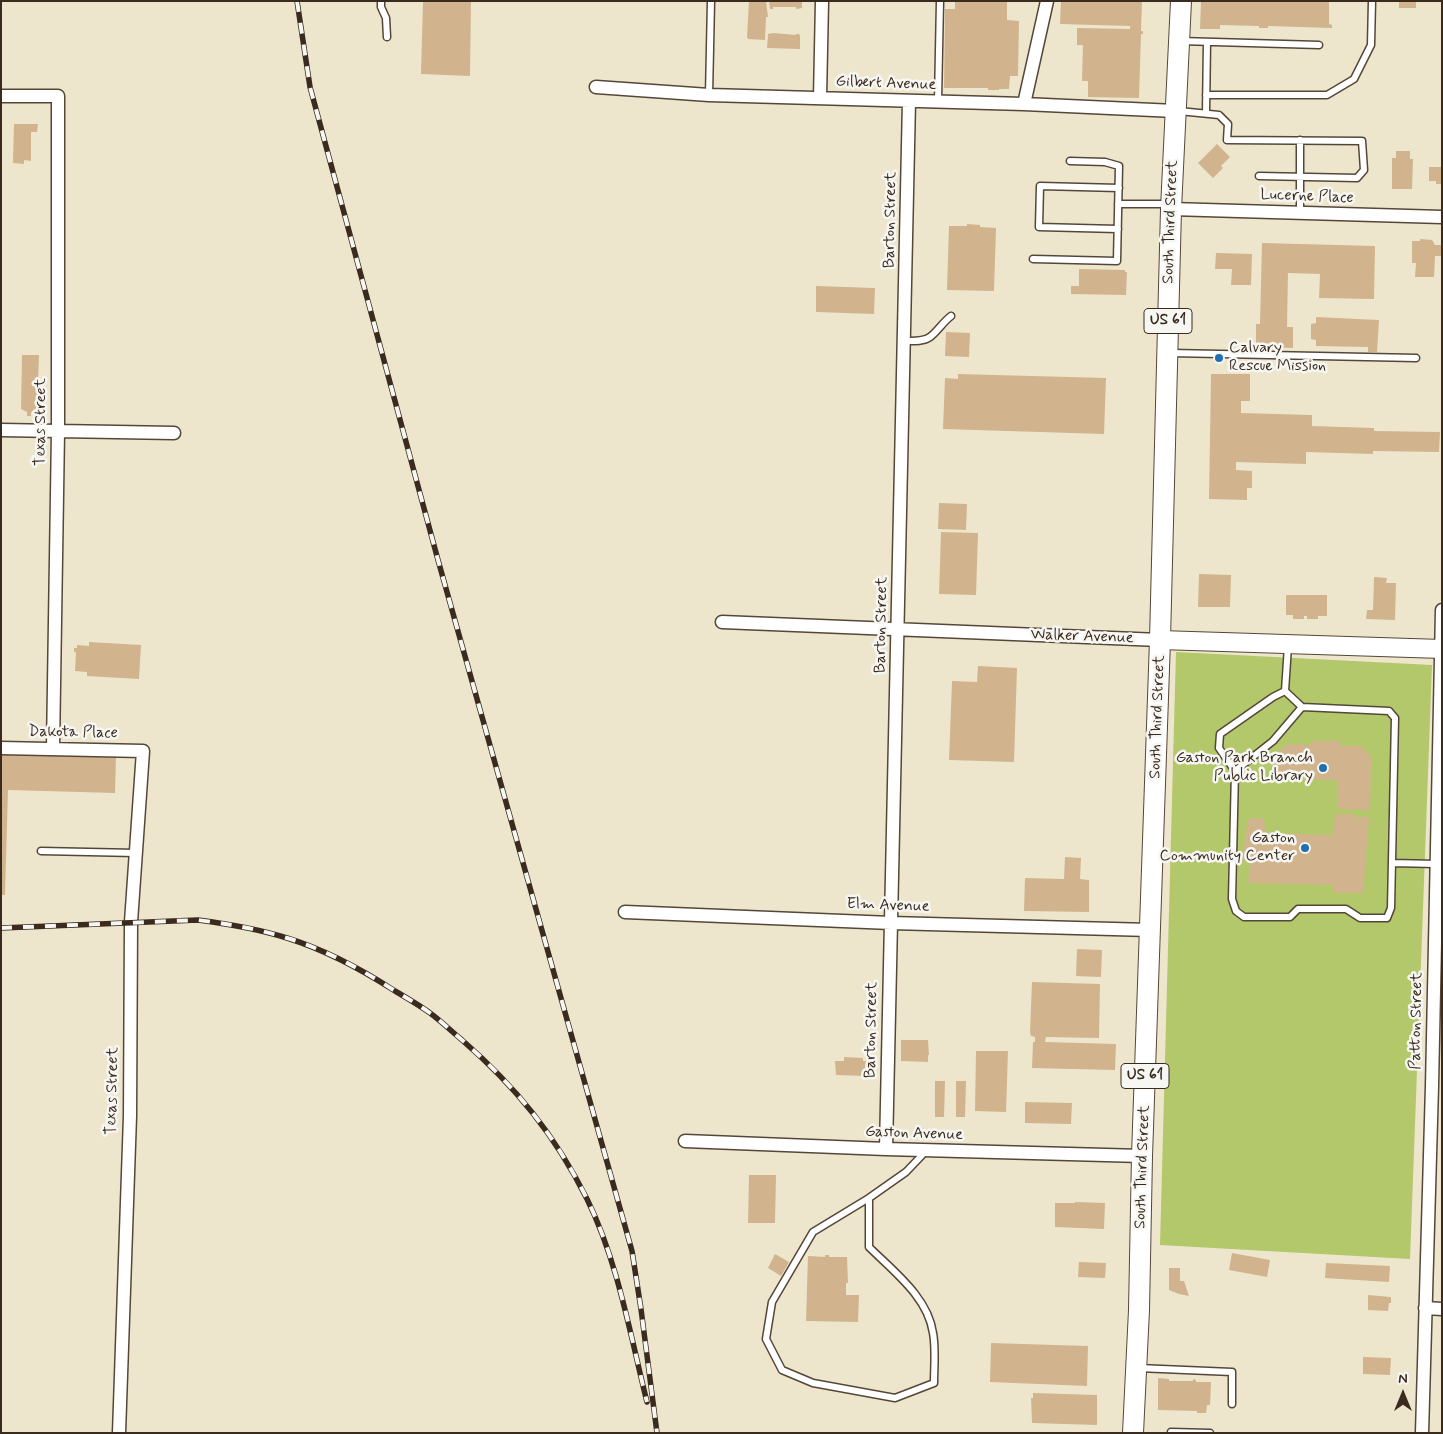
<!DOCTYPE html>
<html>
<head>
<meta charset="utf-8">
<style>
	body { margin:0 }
	#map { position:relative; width:1443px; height:1434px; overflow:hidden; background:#ede6cc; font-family:Mynerve,sans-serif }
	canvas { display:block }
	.frame { position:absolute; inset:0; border:2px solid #3b2a1e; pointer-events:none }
	.north { position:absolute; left:1378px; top:1369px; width:50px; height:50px; -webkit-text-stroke:4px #f6f6f2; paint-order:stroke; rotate:0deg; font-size:14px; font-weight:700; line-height:20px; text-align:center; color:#3b2a1e }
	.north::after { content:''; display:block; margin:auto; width:18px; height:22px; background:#3b2a1e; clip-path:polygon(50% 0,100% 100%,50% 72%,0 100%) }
</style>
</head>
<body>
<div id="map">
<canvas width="1443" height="1434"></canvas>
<div class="frame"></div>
<div class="north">N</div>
</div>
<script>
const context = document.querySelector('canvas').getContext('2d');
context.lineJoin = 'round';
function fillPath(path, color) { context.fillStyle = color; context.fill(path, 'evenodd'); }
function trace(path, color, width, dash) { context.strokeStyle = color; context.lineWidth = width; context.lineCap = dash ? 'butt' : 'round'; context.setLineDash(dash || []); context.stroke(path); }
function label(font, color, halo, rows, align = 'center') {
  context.font = font + ' Mynerve,sans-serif'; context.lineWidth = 5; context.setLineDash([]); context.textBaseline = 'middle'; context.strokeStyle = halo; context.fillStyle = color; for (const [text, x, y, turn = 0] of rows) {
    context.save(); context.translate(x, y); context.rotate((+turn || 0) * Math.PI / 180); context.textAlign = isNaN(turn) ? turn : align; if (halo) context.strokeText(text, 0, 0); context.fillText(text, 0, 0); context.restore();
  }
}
fillPath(new Path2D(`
	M 1176,652 L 1432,665 L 1410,1259 L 1160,1245 Z`), '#b3c76b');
fillPath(new Path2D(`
	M 423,1 L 471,1 L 470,76 L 421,74 Z
	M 749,1 L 766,1 L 768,17 L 766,17 L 765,40 L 748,39 L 747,37 Z
	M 769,1 L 802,1 L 802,8 L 796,9 L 796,7 L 773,7 L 773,9 L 770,9 Z
	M 955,1 L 1007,1 L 1007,20 L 1019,21 L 1018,76 L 1010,76 L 1009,89 L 999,89 L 999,90 L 988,90 L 988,88 L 944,88 L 945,9 L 955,9 Z
	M 1061,1 L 1142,1 L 1141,31 L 1143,31 L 1143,34 L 1141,34 L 1139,98 L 1088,97 L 1088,81 L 1082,81 L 1083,45 L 1077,45 L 1077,28 L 1130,29 L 1130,26 L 1060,24 Z
	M 1201,1 L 1329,1 L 1329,24 L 1332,25 L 1332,28 L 1268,26 L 1268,28 L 1259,28 L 1259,26 L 1220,25 L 1220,29 L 1200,29 Z
	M 1399,1 L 1416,1 L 1416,8 L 1399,8 Z
	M 773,33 L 796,35 L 796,34 L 799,34 L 800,36 L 800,49 L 767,48 L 768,34 Z
	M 14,124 L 38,124 L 37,132 L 31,132 L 31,161 L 24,160 L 24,164 L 13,163 Z
	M 1217,144 L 1230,157 L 1221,166 L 1223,168 L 1213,178 L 1198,163 Z
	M 1396,151 L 1410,151 L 1410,159 L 1413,159 L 1412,189 L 1392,189 L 1392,158 L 1396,158 Z
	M 1429,167 L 1442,167 L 1442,184 L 1436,184 L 1436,181 L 1429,181 Z
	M 967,224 L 980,225 L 980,227 L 996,228 L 994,291 L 947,290 L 949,226 L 967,226 Z
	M 1420,239 L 1432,240 L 1435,245 L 1442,245 L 1442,256 L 1435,256 L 1434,277 L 1415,277 L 1416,263 L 1412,263 L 1412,241 L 1420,241 Z
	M 1262,243 L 1375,246 L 1374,299 L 1319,298 L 1320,274 L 1288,273 L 1287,327 L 1293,327 L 1293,348 L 1266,347 L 1266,344 L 1264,344 L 1264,347 L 1256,347 L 1256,324 L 1260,324 Z
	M 1216,253 L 1252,254 L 1251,285 L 1231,285 L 1232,269 L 1215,269 Z
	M 1079,269 L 1125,270 L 1125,272 L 1127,272 L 1126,295 L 1071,294 L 1071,286 L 1079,286 Z
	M 816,286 L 875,288 L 874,314 L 816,312 Z
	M 1316,317 L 1379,320 L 1377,352 L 1368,352 L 1368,347 L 1316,346 L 1316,340 L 1311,339 L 1311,324 L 1316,323 Z
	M 946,332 L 970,333 L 969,357 L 945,356 Z
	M 22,355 L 39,355 L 37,410 L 31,412 L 31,416 L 27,416 L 27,412 L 21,409 Z
	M 958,374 L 1106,378 L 1104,434 L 943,429 L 945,378 L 958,379 Z
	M 1211,374 L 1250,374 L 1250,401 L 1241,401 L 1241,413 L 1312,415 L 1312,426 L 1374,428 L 1374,431 L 1440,432 L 1439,452 L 1373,451 L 1373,454 L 1306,452 L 1306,464 L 1236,462 L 1236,470 L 1252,471 L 1252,488 L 1247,488 L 1247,500 L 1209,499 Z
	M 939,503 L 967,504 L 966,530 L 938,529 Z
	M 941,532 L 978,533 L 976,595 L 939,594 Z
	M 1199,574 L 1231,575 L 1230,607 L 1198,607 Z
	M 1374,577 L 1387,578 L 1386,583 L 1396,583 L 1395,620 L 1366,619 L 1367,610 L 1373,610 Z
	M 1286,595 L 1327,595 L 1327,616 L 1318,616 L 1318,619 L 1307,619 L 1307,616 L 1304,616 L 1304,619 L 1293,619 L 1293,615 L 1286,615 Z
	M 89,642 L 141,645 L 139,679 L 87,676 L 87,672 L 75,671 L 76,652 L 74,652 L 74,648 L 77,648 L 77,645 L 89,646 Z
	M 978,666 L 1017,668 L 1014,762 L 949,760 L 952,681 L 977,682 Z
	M 1311,741 L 1341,741 L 1340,746 L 1361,746 L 1371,758 L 1370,810 L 1337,809 L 1338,780 L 1275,778 L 1275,756 L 1287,744 L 1311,745 Z
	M 1,754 L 116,756 L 115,793 L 8,790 L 5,895 L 1,895 Z
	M 1335,814 L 1353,814 L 1354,817 L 1369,817 L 1363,893 L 1333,893 L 1333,885 L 1248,883 L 1250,861 L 1242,862 L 1248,819 L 1263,818 L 1266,833 L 1333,835 Z
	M 1065,857 L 1081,858 L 1080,879 L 1089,880 L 1089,912 L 1024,911 L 1025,878 L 1064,879 Z
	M 1077,949 L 1102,950 L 1101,977 L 1076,976 Z
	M 1032,982 L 1100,984 L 1099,1038 L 1046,1037 L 1045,1042 L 1116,1044 L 1115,1070 L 1032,1068 L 1033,1042 L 1035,1042 L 1035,1037 L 1031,1036 L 1030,1032 Z
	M 901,1040 L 928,1040 L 929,1055 L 928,1055 L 928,1062 L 901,1061 Z
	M 976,1051 L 1008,1051 L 1006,1112 L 975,1111 Z
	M 844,1057 L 863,1058 L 863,1061 L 866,1061 L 865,1076 L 836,1075 L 835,1061 L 844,1061 Z
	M 935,1081 L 945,1081 L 944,1117 L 935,1117 Z
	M 956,1081 L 966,1081 L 965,1117 L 956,1117 Z
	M 1025,1102 L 1072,1103 L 1071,1124 L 1025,1123 Z
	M 749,1175 L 776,1175 L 775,1223 L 748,1223 Z
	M 1075,1202 L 1105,1203 L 1104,1229 L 1055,1227 L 1055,1203 L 1075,1203 Z
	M 1232,1253 L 1270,1260 L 1267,1277 L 1229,1270 Z
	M 775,1254 L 789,1262 L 781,1276 L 768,1268 Z
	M 825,1255 L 829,1255 L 829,1257 L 847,1257 L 848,1283 L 846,1283 L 846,1295 L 859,1295 L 858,1322 L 806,1321 L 808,1256 L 825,1257 Z
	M 1079,1262 L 1106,1263 L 1105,1278 L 1078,1277 Z
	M 1326,1263 L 1390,1266 L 1389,1282 L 1325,1278 Z
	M 1169,1268 L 1180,1268 L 1180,1281 L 1184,1281 L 1189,1296 L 1179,1294 L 1169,1290 Z
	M 1368,1295 L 1391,1297 L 1391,1303 L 1389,1303 L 1388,1311 L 1368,1310 Z
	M 991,1343 L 1088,1346 L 1087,1386 L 990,1382 Z
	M 1363,1357 L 1391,1358 L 1390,1375 L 1363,1374 Z
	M 1158,1378 L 1169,1379 L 1169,1381 L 1193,1381 L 1193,1379 L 1196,1380 L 1196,1382 L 1211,1382 L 1210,1405 L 1207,1405 L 1206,1413 L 1197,1413 L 1197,1411 L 1158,1410 Z
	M 1033,1393 L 1097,1395 L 1097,1425 L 1032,1423 L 1031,1398 L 1033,1398 Z`), '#d1b48e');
const lane = new Path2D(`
	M 381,1 L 381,7 L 386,18 L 387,37
	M 1180,41 L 1319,45
	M 709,95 L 711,1
	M 1206,95 L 1327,95 L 1354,79 L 1371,45 L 1372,1
	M 938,101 L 940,1
	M 1179,111 L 1219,115 L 1228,124 L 1227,140 L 1362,141 L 1364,170 L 1357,178 L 1259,176
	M 1206,113 L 1207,42
	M 1300,140 L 1300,213
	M 1118,204 L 1170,204
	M 1118,229 L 1039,227 L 1040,186 L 1119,188
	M 1033,259 L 1117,261 L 1119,166 L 1105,162 L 1070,161
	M 904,341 C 912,341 923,342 930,337 C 937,332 943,322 951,316
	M 1171,353 L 1416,358
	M 1285,691 L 1302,707 L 1389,711 L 1395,718 L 1391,908 L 1387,918 L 1360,918 L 1346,909 L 1298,909 L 1290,917 L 1244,917 L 1236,911 L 1232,899 L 1235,771 L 1219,748 L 1220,734 L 1273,697 L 1285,691 L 1288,646
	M 1235,771 L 1273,741 L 1302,707
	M 41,851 L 136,853
	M 1392,863 L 1436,864
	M 869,1198 L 813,1232 L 772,1302 L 766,1339 L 782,1370 L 813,1383 L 895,1398 L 934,1383 C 934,1367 936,1349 933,1333 C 928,1297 893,1271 869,1247 L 869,1198 L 906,1172 L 926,1151
	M 1138,1368 L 1232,1372 L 1232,1404
	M 1171,1432 L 1210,1433`);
const street = new Path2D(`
	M 596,87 L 709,95 L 1024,104 L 1175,111
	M 1,96 L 58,96 L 58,431 L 53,748
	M 820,98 L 822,1
	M 1024,104 L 1047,1
	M 1171,209 L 1442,217
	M 1,430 L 174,433
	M 722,622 L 1160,640
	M 1,748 L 143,751 L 131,922 L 130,1116 L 119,1433
	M 625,912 L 891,923 L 1150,930
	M 685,1141 L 886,1149 L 1142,1156
	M 886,1149 L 909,101
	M 1425,1308 L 1442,1309
	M 1422,1433 L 1432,1086 L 1442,610`);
const secondary = new Path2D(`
	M 1160,640 L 1442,649`);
const primary = new Path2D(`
	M 1133,1433 L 1139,1310 L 1142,1156 L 1160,640 L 1171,209 L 1181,1`);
trace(lane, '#564638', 9);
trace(street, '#564638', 15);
trace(secondary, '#564638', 20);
trace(primary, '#564638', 22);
trace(lane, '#fff', 6);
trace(street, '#fff', 12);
trace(secondary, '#fff', 18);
trace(primary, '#fff', 20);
const rail = new Path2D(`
	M 297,1 L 310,87 L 438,560 L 632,1251 L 641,1309 L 657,1433
	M 1,928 L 198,920 C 229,924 258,929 287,938 C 326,950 361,969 395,991 C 407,998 419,1005 430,1013 C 441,1021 451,1031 462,1040 C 516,1087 555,1135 587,1199 C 618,1262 630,1334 647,1402`);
trace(rail, '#3b2a1e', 5.5);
trace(rail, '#f6f6f2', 4, [11]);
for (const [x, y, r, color] of [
	[1219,358,5,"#1f6fb2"],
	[1323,768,5,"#1f6fb2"],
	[1305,848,5,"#1f6fb2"]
]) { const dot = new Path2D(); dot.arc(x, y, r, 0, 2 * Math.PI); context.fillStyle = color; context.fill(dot); trace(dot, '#f6f6f2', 2); }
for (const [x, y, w] of [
	[1168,321,48],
	[1145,1076,48]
]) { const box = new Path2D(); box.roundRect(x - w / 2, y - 12.5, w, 25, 4); context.fillStyle = '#f6f6f2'; context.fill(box); trace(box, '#3b2a1e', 1); }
label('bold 15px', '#3b2a1e', null, [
	["US 61",1168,321],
	["US 61",1145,1076]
]);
label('16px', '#3b2a1e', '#f6f6f2', [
	["Gilbert Avenue",886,84,2],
	["Lucerne Place",1307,197,2],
	["Barton Street",891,220,-89],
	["South Third Street",1171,222,-88],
	["Texas Street",42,422,-90],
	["Barton Street",882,625,-89],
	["Walker Avenue",1082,637,2],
	["South Third Street",1158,717,-88],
	["Dakota Place",73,733,1],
	["Elm Avenue",888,906,2],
	["Patton Street",1417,1021,-89],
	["Barton Street",872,1030,-89],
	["Texas Street",113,1091,-89],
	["Gaston Avenue",914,1134,2],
	["South Third Street",1143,1167,-88]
]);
label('16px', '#3b2a1e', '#f6f6f2', [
	["Calvary",1229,349,"left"],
	["Rescue Mission",1229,367,"left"],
	["Gaston Park Branch",1313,759],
	["Public Library",1313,777],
	["Gaston",1295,839],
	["Community Center",1295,857]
], 'right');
</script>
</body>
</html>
